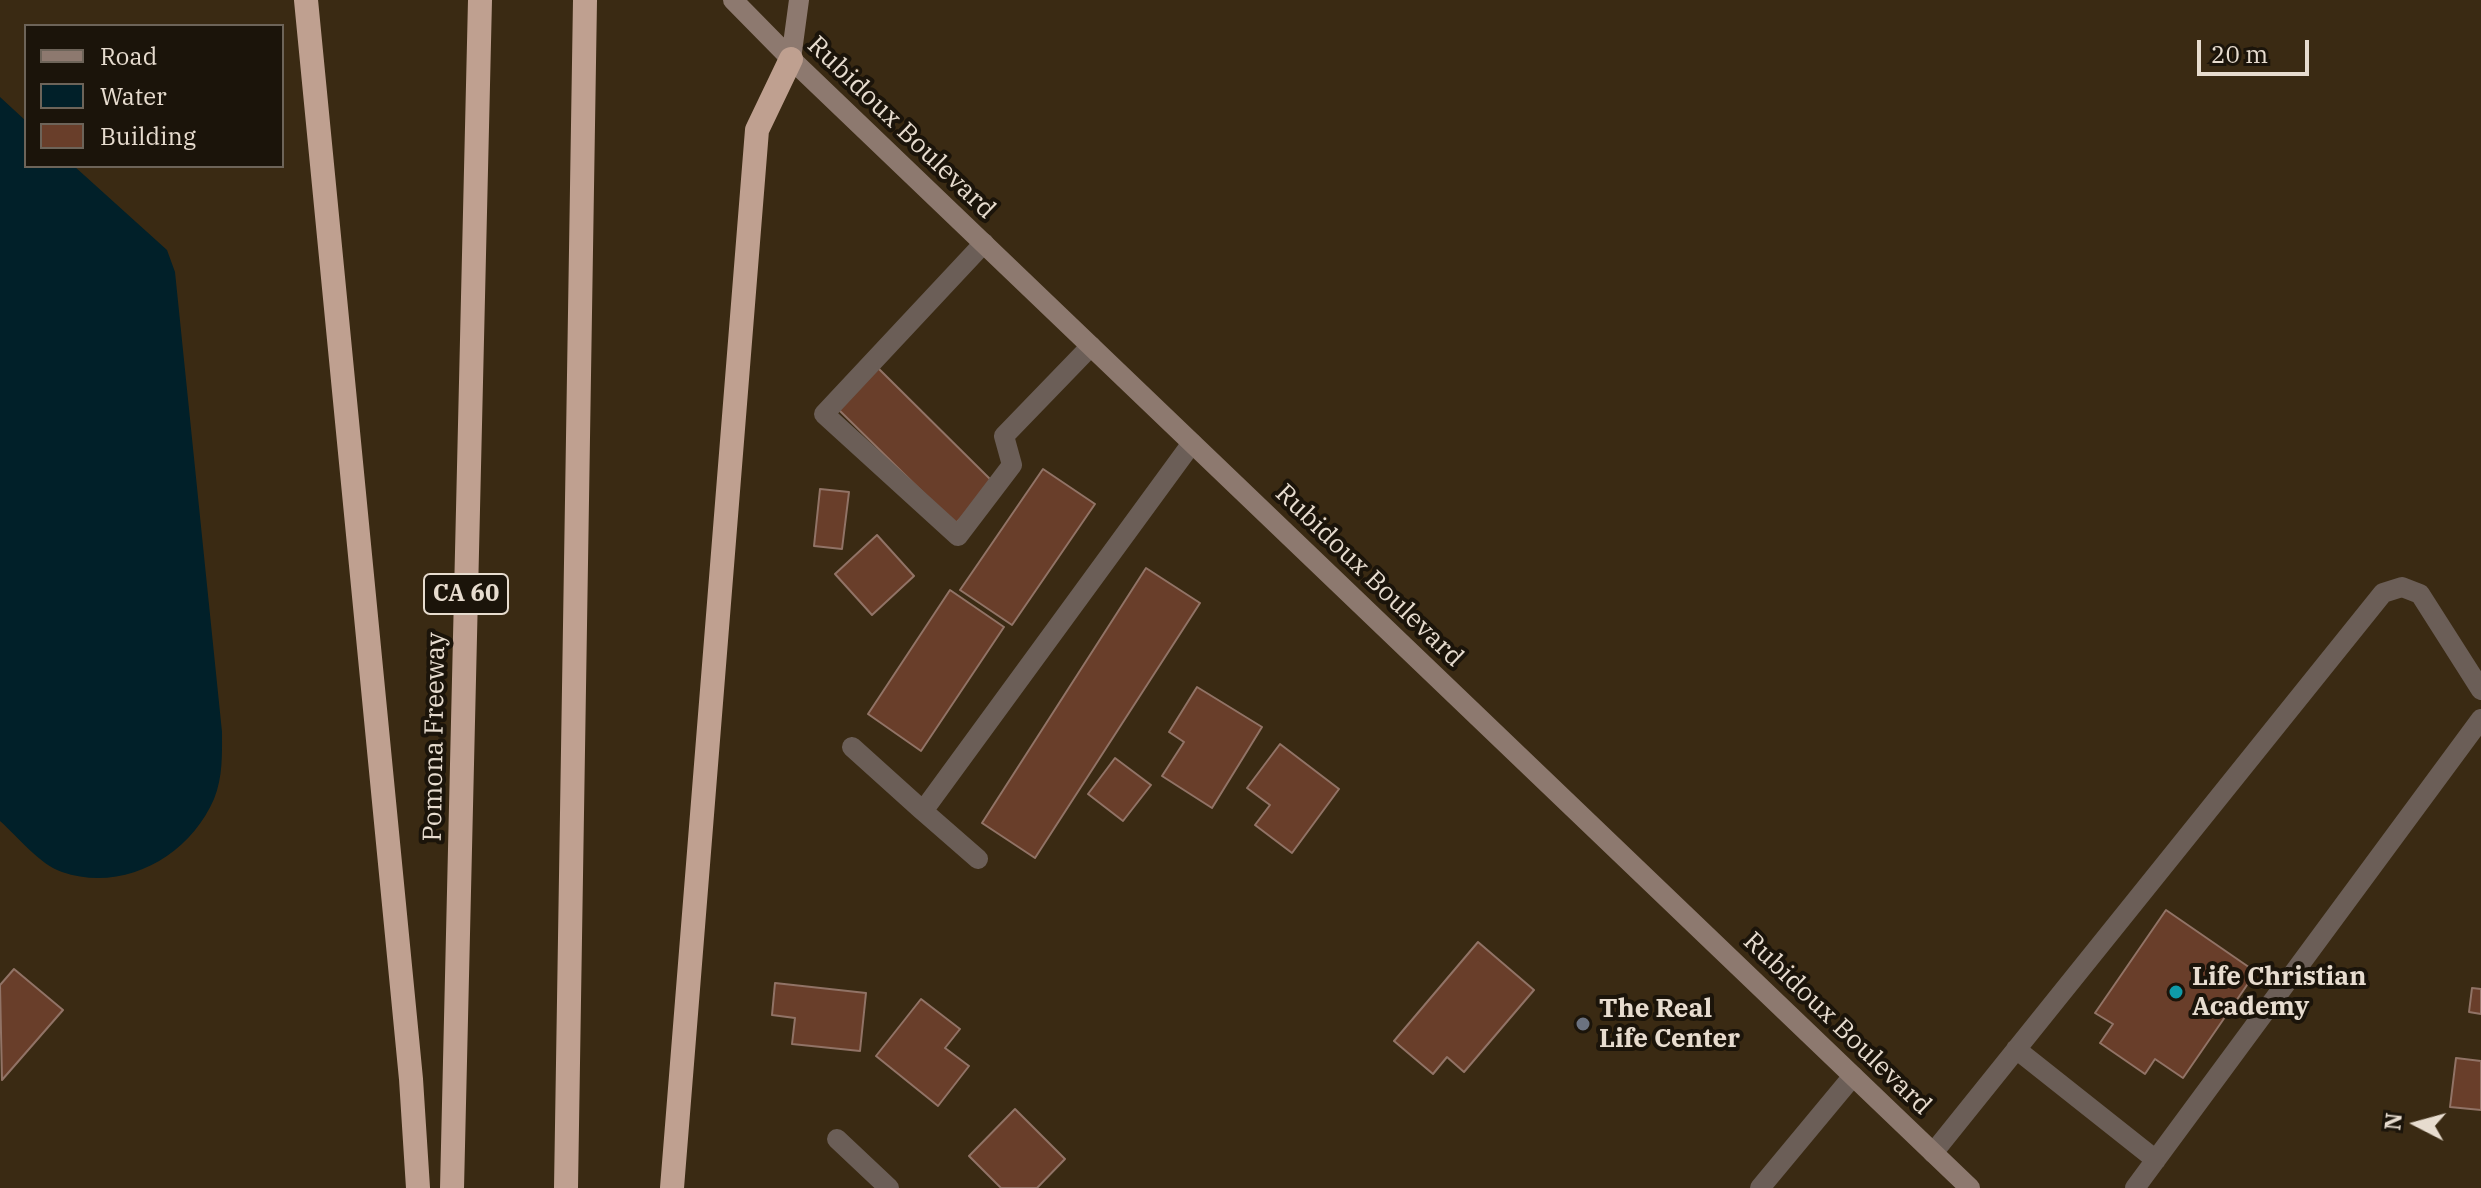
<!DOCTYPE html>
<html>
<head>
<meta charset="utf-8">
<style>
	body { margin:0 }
	#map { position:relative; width:2481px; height:1188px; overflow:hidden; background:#3a2a13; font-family:"IBM Plex Serif",serif }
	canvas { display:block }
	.legend { position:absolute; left:24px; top:24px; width:260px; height:144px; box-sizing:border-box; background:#1b140a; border:2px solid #6d6459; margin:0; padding:10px 14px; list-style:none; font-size:24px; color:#e7dccf }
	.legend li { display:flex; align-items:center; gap:16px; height:40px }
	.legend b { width:40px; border:2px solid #6d6459 }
	.north { position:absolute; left:2377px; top:1084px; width:80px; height:80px; -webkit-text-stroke:6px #1b140a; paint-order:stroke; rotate:276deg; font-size:22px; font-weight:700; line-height:32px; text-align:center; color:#e7dccf }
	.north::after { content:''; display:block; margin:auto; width:28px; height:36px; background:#e7dccf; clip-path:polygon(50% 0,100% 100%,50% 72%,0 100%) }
	.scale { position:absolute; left:2197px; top:40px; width:112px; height:36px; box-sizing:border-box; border:4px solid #e7dccf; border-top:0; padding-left:10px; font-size:24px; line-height:28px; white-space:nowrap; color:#e7dccf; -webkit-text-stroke:6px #1b140a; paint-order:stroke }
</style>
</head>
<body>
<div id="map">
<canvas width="2481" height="1188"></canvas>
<ul class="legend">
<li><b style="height:10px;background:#8d796f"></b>Road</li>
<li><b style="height:22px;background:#012029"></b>Water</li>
<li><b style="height:22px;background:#693e2a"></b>Building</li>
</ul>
<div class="north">N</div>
<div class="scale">20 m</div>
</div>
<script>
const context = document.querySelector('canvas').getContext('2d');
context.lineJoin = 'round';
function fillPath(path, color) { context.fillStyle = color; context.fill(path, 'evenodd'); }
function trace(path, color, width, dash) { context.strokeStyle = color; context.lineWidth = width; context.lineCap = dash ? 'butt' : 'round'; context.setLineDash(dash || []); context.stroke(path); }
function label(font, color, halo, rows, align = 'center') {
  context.font = font + ' "IBM Plex Serif",serif'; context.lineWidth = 8; context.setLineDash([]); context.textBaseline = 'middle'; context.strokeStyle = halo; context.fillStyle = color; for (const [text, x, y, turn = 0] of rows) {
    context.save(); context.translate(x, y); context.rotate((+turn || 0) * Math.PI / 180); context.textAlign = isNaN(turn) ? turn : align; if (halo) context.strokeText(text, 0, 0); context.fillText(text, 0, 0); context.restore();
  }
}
fillPath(new Path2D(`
	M 0,97 L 26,121 L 26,166 L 74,166 L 167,250 L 175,272 L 222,732 C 222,754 223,777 214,799 C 189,857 123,893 62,872 C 39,864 18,837 0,821 Z`), '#012029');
const building = new Path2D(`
	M 878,368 L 995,484 L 955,524 L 838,409 Z
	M 1043,469 L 1095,504 L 1012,625 L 960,590 Z
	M 820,489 L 849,492 L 842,549 L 814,546 Z
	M 877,535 L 914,576 L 872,615 L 835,574 Z
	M 1146,568 L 1200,603 L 1035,858 L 982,823 Z
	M 950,590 L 1004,627 L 921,751 L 868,714 Z
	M 1197,687 L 1262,727 L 1212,808 L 1162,776 L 1184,742 L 1169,732 Z
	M 1280,744 L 1339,789 L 1292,853 L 1255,825 L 1270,805 L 1247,788 Z
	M 1115,758 L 1151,785 L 1123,821 L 1088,794 Z
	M 2166,910 L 2256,972 L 2183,1078 L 2155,1059 L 2145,1074 L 2100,1043 L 2113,1024 L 2095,1013 Z
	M 1478,942 L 1534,990 L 1464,1072 L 1447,1057 L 1433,1074 L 1394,1041 Z
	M 14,969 L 63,1010 L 2,1080 L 0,985 Z
	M 775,983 L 866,993 L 860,1051 L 792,1044 L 795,1018 L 772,1015 Z
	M 2472,988 L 2481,989 L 2481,1014 L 2469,1012 Z
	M 921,999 L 960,1029 L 945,1048 L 969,1066 L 938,1106 L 876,1056 Z
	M 2456,1058 L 2481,1061 L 2481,1110 L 2450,1107 Z
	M 1015,1109 L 1065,1159 L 1037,1188 L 1001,1188 L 969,1156 Z`);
fillPath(building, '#693e2a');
trace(building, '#917366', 2);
trace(new Path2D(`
	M 984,243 L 824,414 L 958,536 L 1012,465 L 1004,436 L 1091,346
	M 852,747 L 923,811 L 1192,443
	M 923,811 L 978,859
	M 2016,1049 L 2156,1160
	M 1933,1153 L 2383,593 L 2402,587 L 2420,594 L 2481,690
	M 1760,1188 L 1853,1076
	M 2135,1188 L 2481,719`), '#6b5e57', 20);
trace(new Path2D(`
	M 837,1139 L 889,1188`), '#6b5e57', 20);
trace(new Path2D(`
	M 733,0 L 791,59 L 1970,1188
	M 791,59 L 799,0`), '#8d796f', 20);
trace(new Path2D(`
	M 306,0 L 411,1079 L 418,1188
	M 452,1188 L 480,0
	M 566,1188 L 585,0
	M 672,1188 L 757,130 L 791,59`), '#bfa090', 24);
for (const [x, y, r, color] of [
	[2176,992,8,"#0f9aa8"],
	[1583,1024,8,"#6b7280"]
]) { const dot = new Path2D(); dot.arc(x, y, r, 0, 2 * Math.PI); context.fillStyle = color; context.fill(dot); trace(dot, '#1b140a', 3); }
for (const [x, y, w] of [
	[466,594,84]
]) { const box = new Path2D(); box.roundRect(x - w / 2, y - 20, w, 40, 6); context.fillStyle = '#1b140a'; context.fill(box); trace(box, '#e7dccf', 2); }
label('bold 24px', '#e7dccf', null, [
	["CA 60",466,594]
]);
label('26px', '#e7dccf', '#1b140a', [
	["Rubidoux Boulevard",901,128,44],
	["Rubidoux Boulevard",1369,576,44],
	["Pomona Freeway",435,737,-89],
	["Rubidoux Boulevard",1837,1024,44]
]);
label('bold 26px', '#e7dccf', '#1b140a', [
	["Life Christian",2192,977],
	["Academy",2192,1007],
	["The Real",1599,1009],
	["Life Center",1599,1039]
], 'left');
</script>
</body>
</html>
